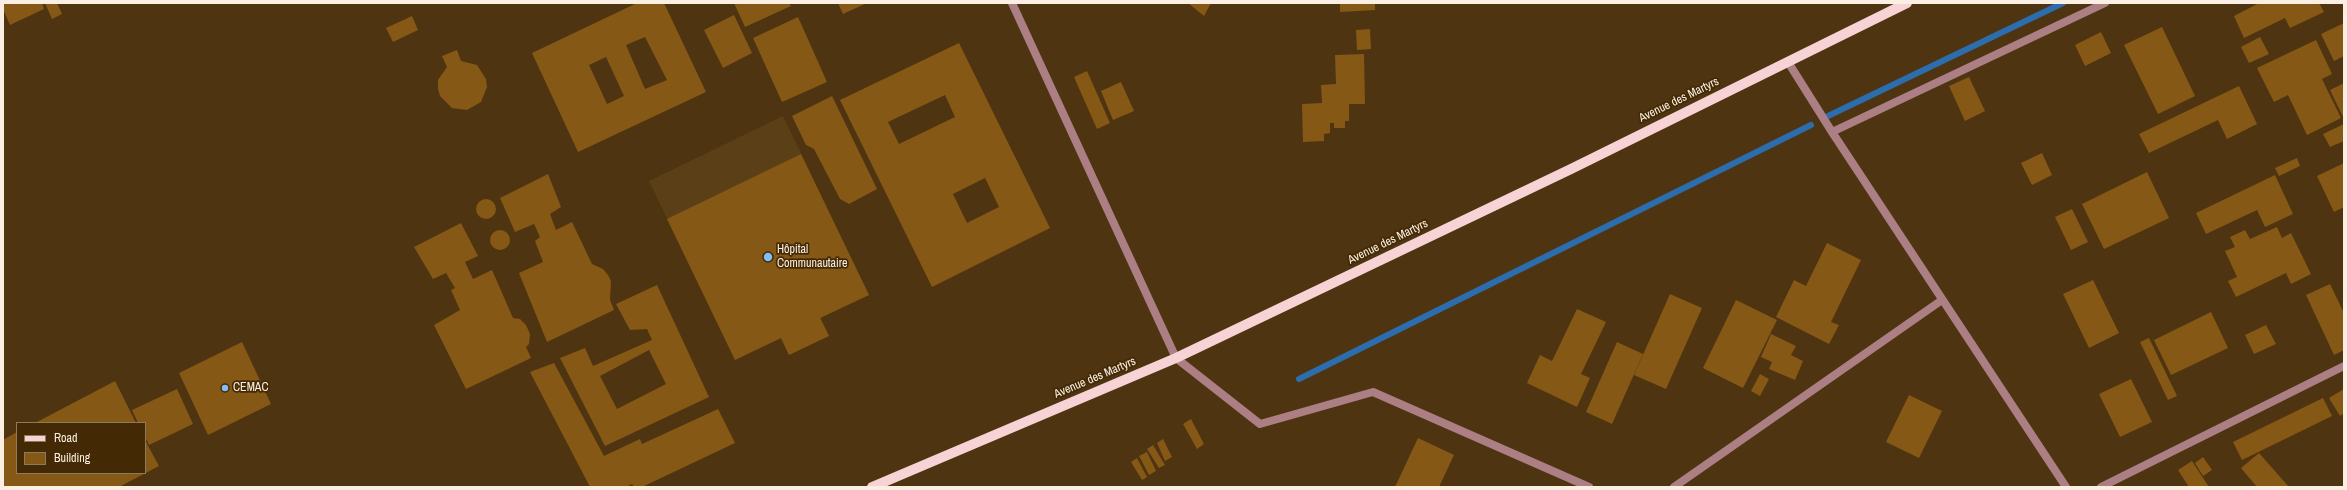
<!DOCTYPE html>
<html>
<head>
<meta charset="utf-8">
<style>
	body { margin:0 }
	#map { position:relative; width:2347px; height:490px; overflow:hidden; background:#4f3411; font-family:"Archivo Narrow",sans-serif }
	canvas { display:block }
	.frame { position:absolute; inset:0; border:4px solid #fbefe3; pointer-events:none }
	.legend { position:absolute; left:16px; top:422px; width:130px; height:52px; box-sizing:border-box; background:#442a04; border:1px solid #8d795d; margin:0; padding:5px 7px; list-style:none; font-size:12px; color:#fbefe3 }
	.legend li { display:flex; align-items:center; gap:8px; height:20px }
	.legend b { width:20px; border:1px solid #8d795d }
</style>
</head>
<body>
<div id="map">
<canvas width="2347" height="490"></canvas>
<div class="frame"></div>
<ul class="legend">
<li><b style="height:5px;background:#f7d3d6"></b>Road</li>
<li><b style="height:11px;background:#855815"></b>Building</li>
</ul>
</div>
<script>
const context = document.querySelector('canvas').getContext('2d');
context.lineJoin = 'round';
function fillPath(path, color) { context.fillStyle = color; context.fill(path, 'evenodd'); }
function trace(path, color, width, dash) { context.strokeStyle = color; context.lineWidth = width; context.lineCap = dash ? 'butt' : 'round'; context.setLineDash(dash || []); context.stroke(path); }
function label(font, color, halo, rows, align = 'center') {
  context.font = font + ' "Archivo Narrow",sans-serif'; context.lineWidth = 3.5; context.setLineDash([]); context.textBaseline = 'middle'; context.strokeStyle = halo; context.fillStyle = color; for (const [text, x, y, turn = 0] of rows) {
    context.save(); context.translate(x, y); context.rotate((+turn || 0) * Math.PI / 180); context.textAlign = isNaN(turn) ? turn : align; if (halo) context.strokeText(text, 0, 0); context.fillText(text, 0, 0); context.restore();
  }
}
fillPath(new Path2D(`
	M 783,116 L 869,295 L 821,318 L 829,336 L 789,355 L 781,338 L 735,360 L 649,181 Z`), '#5b3f16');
trace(new Path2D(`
	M 1828,116 L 2063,3
	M 1299,379 L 1811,125`), '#2c6dae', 6);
fillPath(new Path2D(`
	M 7,3 L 42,3 L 44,9 L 10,25 L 3,9 L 3,5 Z
	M 45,3 L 57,3 L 62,14 L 52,19 Z
	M 637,3 L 664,3 L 706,92 L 578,152 L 532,53 ZM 645,37 L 667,80 L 645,89 L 626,45 ZM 606,57 L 624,96 L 607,104 L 589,65 Z
	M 734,3 L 789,3 L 791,6 L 745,27 Z
	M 838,3 L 867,3 L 843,14 Z
	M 1188,3 L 1211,3 L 1204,16 Z
	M 1340,3 L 1375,3 L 1375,10 L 1340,12 Z
	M 2259,3 L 2319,3 L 2324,12 L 2290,28 L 2285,18 L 2244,38 L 2234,16 Z
	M 734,15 L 752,53 L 723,68 L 704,30 Z
	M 412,16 L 418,30 L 393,42 L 386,28 Z
	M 798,17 L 827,82 L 782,102 L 753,38 Z
	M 2344,23 L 2344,56 L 2334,61 L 2321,34 Z
	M 2162,27 L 2195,96 L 2158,114 L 2124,45 Z
	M 1370,29 L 1371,49 L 1357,50 L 1356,30 Z
	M 2101,32 L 2111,53 L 2085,66 L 2075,45 Z
	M 2260,37 L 2269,54 L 2249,63 L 2241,47 Z
	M 2316,40 L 2332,74 L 2322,79 L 2341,118 L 2307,135 L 2288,95 L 2274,102 L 2257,68 Z
	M 959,43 L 1050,228 L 932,287 L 840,100 ZM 945,95 L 955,117 L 899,144 L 888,122 ZM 985,178 L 999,207 L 967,223 L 953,194 Z
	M 457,50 L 461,61 L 477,65 L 486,79 L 487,87 L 481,102 L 467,110 L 452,108 L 440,96 L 438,89 L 438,80 L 447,67 L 442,56 Z
	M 1364,54 L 1365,104 L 1349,104 L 1349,121 L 1345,121 L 1345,128 L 1334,128 L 1334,123 L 1330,123 L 1330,133 L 1324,134 L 1324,141 L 1303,142 L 1302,104 L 1322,103 L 1321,85 L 1336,84 L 1335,55 Z
	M 1087,71 L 1110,123 L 1097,129 L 1074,77 Z
	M 1969,77 L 1985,111 L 1965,121 L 1949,86 Z
	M 1121,82 L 1134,111 L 1113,120 L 1101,91 Z
	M 2344,83 L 2344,119 L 2330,90 Z
	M 2239,86 L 2257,124 L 2227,139 L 2218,120 L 2149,153 L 2139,134 Z
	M 832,96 L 877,189 L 849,204 L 840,199 L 814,149 L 806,145 L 792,116 Z
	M 2344,124 L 2344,141 L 2330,147 L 2323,134 Z
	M 2042,153 L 2052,175 L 2032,185 L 2021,163 Z
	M 801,154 L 869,295 L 820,318 L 829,336 L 789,355 L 781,338 L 735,360 L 667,219 Z
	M 2297,158 L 2300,166 L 2279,176 L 2275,168 Z
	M 2344,163 L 2344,207 L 2334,212 L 2317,176 Z
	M 2147,172 L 2169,218 L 2104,249 L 2082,204 Z
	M 548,174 L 561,207 L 550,214 L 556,230 L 572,222 L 592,264 L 603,269 L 608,275 L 611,281 L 610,300 L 614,310 L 547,342 L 519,273 L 543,262 L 535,241 L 540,237 L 534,224 L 515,232 L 500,198 Z
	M 2275,175 L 2293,214 L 2265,227 L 2257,210 L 2206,234 L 2196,213 Z
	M476 209a10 10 0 1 1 20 0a10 10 0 1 1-20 0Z
	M 2072,209 L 2088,242 L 2071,250 L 2055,217 Z
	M 461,223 L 478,256 L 465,262 L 473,279 L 492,270 L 513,318 L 520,319 L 526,325 L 530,334 L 529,344 L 526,347 L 531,358 L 466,389 L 434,325 L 460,310 L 451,290 L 455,288 L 446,273 L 433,279 L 414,247 Z
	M 2277,227 L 2282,238 L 2291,233 L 2311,274 L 2291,284 L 2286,273 L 2236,297 L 2228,281 L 2237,277 L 2225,251 L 2235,247 L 2230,237 L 2245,230 L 2250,239 Z
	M490 240a10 10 0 1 1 20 0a10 10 0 1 1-20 0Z
	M 1827,243 L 1861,260 L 1831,322 L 1839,325 L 1829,344 L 1776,317 L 1794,280 L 1806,286 Z
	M 2093,280 L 2119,333 L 2089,348 L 2063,294 Z
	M 2330,284 L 2344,313 L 2344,350 L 2334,355 L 2306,295 Z
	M 657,285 L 709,397 L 605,446 L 560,358 L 585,348 L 593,366 L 652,340 L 647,329 L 630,330 L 616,304 ZM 649,350 L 666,384 L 617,409 L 600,376 Z
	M 1670,294 L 1702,308 L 1666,389 L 1634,375 Z
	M 1736,300 L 1777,320 L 1743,388 L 1703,368 Z
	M 1577,309 L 1606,322 L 1581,374 L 1590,378 L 1577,407 L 1527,383 L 1540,355 L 1552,361 Z
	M 2211,312 L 2228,348 L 2171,375 L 2154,340 Z
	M 2266,325 L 2276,344 L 2254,354 L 2245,335 Z
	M 1771,334 L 1796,346 L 1791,355 L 1803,361 L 1795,380 L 1769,369 L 1772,362 L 1761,357 Z
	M 2149,338 L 2177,396 L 2168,400 L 2140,342 Z
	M 242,342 L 271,404 L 208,435 L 179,373 Z
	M 1617,342 L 1643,354 L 1612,424 L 1586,412 Z
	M 554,363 L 604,456 L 640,439 L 642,444 L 718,409 L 735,443 L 642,487 L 634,487 L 632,484 L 626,487 L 590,487 L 530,372 Z
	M 1760,374 L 1769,379 L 1760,396 L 1751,391 Z
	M 2131,379 L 2152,422 L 2120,437 L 2099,394 Z
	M 115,381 L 136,423 L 35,423 Z
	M 177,389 L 193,424 L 149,445 L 145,437 L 145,423 L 138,423 L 132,410 Z
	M 2344,389 L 2344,413 L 2340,416 L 2329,398 Z
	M 1909,395 L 1942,411 L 1919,458 L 1886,442 Z
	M 2323,398 L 2332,416 L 2242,460 L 2233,442 Z
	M 1191,419 L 1204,444 L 1197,449 L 1183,424 Z
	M 17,432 L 17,473 L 145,473 L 145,440 L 159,466 L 119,487 L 3,487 L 3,440 Z
	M 1418,438 L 1454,455 L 1439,487 L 1395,487 Z
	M 1163,439 L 1172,457 L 1165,461 L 1157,443 Z
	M 1153,445 L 1165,465 L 1159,468 L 1147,449 Z
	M 1147,452 L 1156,471 L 1149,475 L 1139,456 Z
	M 2259,453 L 2289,487 L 2257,487 L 2241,468 Z
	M 2203,457 L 2212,470 L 2203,476 L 2195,463 Z
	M 1137,458 L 1147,477 L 1142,480 L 1131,462 Z
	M 2192,461 L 2203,478 L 2209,487 L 2189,487 L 2178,470 Z`), '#855815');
trace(new Path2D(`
	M 1012,3 L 1176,358 L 1260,424 L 1373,392 L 1589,487
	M 1788,62 L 1832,132 L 2066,487
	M 1832,132 L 2105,3
	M 1674,487 L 1942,300
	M 2101,487 L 2344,366`), '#ab7f84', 8);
trace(new Path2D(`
	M 872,487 L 1176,358 L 1571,169 L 1907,3`), '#f7d3d6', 10);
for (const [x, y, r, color] of [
	[768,257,5,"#83bcfb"],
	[225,388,4,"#83bcfb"]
]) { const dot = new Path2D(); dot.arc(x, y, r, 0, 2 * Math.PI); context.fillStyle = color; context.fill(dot); trace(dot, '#442a04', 1.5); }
label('12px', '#fbefe3', '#442a04', [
	["Avenue des Martyrs",1679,100,-26],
	["Avenue des Martyrs",1388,242,-26],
	["Avenue des Martyrs",1095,378,-23]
]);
label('12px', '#fbefe3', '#442a04', [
	["Hôpital",777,250],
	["Communautaire",777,264],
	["CEMAC",233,388]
], 'left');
</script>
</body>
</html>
